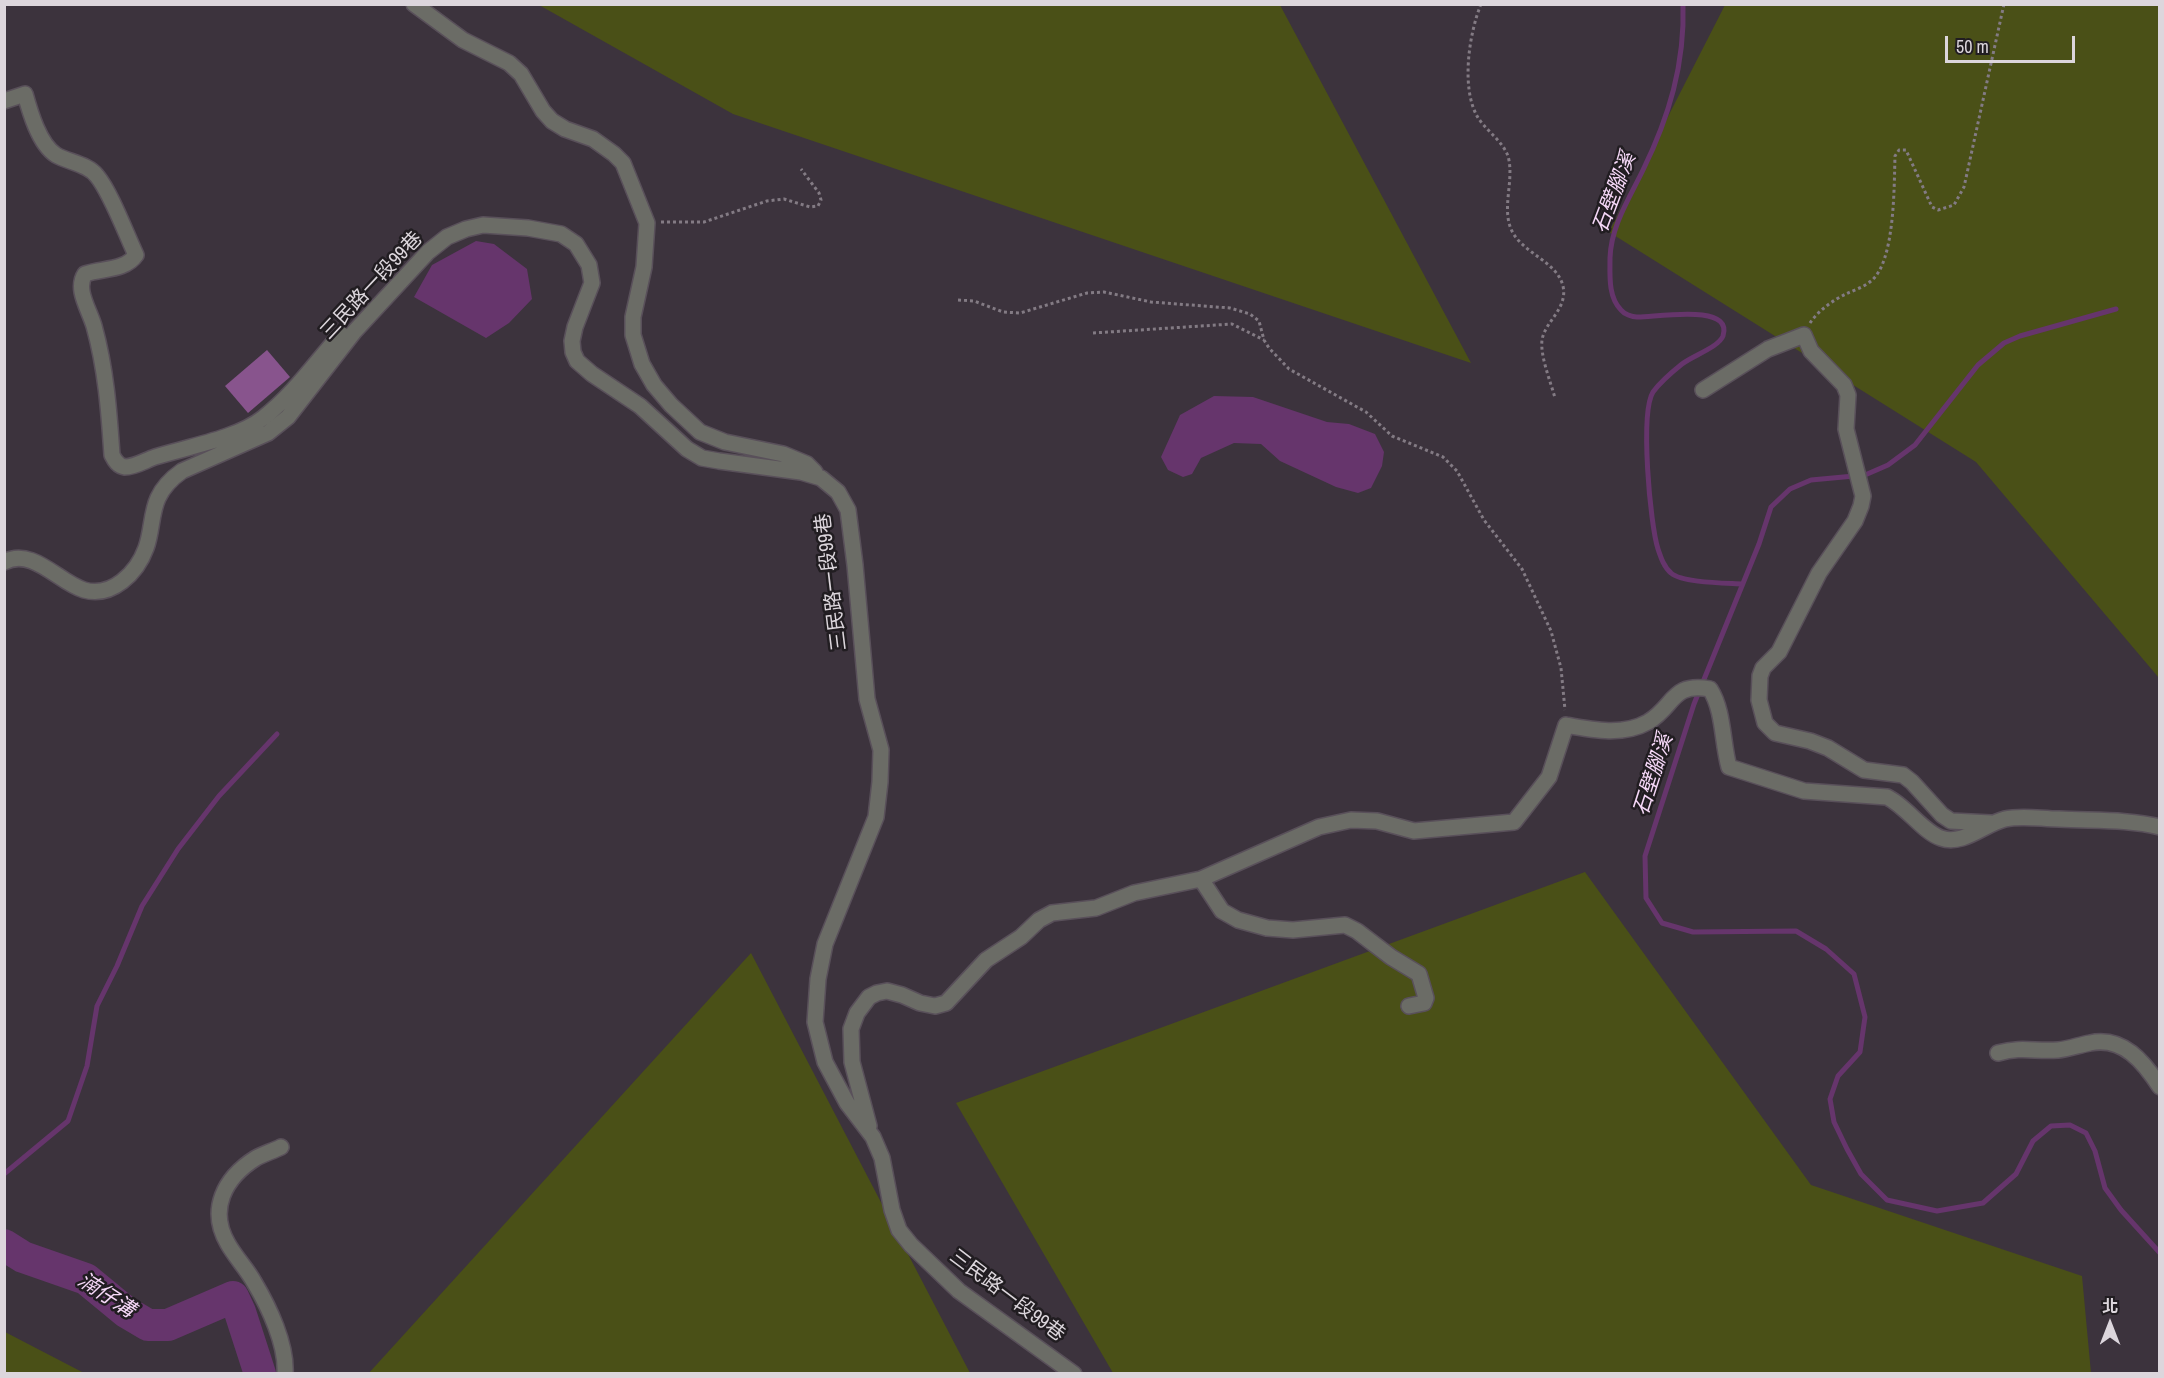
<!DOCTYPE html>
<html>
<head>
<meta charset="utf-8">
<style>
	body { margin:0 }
	#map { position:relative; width:2164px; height:1378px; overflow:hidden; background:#3c333d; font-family:"Archivo Narrow","Noto Sans TC",sans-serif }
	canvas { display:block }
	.frame { position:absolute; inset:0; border:6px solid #dcd6dc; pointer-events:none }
	.north { position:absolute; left:2080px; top:1294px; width:60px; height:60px; -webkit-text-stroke:4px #211d21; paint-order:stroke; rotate:0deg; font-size:16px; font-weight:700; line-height:24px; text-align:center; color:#dcd6dc }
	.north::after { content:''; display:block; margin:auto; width:21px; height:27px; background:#dcd6dc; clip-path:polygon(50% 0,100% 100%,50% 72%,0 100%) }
	.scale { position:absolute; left:1945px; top:36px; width:130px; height:27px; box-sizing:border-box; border:3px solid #dcd6dc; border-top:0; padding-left:8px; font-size:18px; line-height:21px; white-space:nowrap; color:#dcd6dc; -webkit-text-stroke:4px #211d21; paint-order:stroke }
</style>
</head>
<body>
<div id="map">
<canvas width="2164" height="1378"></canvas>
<div class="frame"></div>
<div class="north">北</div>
<div class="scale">50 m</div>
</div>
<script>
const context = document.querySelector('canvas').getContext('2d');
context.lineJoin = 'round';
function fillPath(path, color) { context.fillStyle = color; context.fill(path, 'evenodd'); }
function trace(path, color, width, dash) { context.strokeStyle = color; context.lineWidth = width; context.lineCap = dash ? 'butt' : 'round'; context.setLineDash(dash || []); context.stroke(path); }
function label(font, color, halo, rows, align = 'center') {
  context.font = font + ' "Archivo Narrow","Noto Sans TC",sans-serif'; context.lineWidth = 5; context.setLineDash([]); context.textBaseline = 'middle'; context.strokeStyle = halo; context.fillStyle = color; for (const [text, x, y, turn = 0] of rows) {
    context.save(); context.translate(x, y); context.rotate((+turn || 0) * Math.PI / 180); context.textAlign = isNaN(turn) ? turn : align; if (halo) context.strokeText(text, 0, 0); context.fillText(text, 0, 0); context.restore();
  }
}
fillPath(new Path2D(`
	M 539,5 L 1280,5 L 1471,363 L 733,114 Z
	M 1725,5 L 2159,5 L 2159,678 L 1976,462 L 1609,232 Z
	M 1585,872 L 1811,1185 L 2082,1276 L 2091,1373 L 1113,1373 L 956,1103 Z
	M 751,953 L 970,1373 L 368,1374 Z
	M 5,1332 L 84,1373 L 5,1373 Z`), '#4a5017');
fillPath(new Path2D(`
	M 476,241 L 494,244 L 527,269 L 532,299 L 509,323 L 486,338 L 414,297 L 432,265 Z
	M 1214,396 L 1253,397 L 1327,422 L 1349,424 L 1375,434 L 1384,452 L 1382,466 L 1371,488 L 1358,493 L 1336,487 L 1280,461 L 1261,444 L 1234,443 L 1201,458 L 1192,474 L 1183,477 L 1168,470 L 1161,457 L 1180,415 Z`), '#66356c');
trace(new Path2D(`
	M 1683,4 C 1685,64 1669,117 1643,170 C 1629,199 1611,226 1610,258 C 1610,275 1608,297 1621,310 C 1624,314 1632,317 1637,317 C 1652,318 1734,302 1723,336 C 1719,347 1692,356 1682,364 C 1672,372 1661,381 1653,392 C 1640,413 1650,524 1658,549 C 1661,558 1664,567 1671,573 C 1682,583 1726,583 1742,584
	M 2116,309 L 2020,336 L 2004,343 L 1978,365 L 1915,445 L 1888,465 L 1865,475 L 1811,480 L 1790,489 L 1771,507 L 1759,544 L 1694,704 L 1645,856 L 1646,898 L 1662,923 L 1693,932 L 1796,931 L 1826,949 L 1854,974 L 1865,1017 L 1860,1052 L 1838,1076 L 1830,1099 L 1834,1122 L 1847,1149 L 1861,1174 L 1887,1200 L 1937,1211 L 1983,1203 L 2016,1174 L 2033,1141 L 2051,1126 L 2070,1125 L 2086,1133 L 2095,1151 L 2105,1188 L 2121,1210 L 2160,1253
	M 4,1174 L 68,1121 L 87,1066 L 97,1006 L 117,966 L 142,906 L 178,849 L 219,796 L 277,734`), '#66356c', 5);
trace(new Path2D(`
	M 4,1245 L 23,1257 L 86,1279 L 126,1312 L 148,1325 L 168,1325 L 233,1297 L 240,1312 L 260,1374`), '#66356c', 32);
fillPath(new Path2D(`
	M 267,350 L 290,377 L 248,413 L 225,386 Z`), '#88548d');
const minor = new Path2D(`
	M 414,4 L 463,40 L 509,63 L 521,74 L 543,111 L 552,121 L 565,129 L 593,139 L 614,154 L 623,163 L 647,223 L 644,267 L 633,317 L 633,335 L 642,364 L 654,385 L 671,405 L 700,432 L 725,442 L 783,454 L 807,464 L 815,472
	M 4,101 L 25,94 C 30,112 39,144 56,155 C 68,162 88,164 97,176 C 111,193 126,234 136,255 C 125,271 102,268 85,274 C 75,289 89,309 94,326 C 106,369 109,411 112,455 C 115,461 118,466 125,467 C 135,467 146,460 155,457 C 187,447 238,438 263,418 C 294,394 315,363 341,334
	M 1703,390 L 1768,349 L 1804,335 L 1811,351 L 1844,385 L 1848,395 L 1846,429 L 1863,496 L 1861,506 L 1855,521 L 1819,573 L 1779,652 L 1763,668 L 1760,676 L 1759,700 L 1765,723 L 1775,733 L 1810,741 L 1828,748 L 1864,770 L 1903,775 L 1912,782 L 1942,815 L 1951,821 L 1991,823
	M 4,562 C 33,547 58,582 84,590 C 112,598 137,573 146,548 C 152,532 151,513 158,498 C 163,487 172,478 182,471 L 268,433 L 288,417 L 354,332 L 428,252 L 447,237 L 466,229 L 483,225 L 528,228 L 561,234 L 576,244 L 589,265 L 592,283 L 575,327 L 572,341 L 573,352 L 577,361 L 592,374 L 640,406 L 687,449 L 702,458 L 719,461 L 801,472 L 821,478 L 838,492 L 848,510 L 855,565 L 867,699 L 881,750 L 880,782 L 876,817 L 825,944 L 818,979 L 815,1022 L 825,1062 L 847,1103 L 873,1137 L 882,1158 L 892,1210 L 899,1230 L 911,1245 L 959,1291 L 1074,1374
	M 1201,879 L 1222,911 L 1238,920 L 1267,928 L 1293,930 L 1345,925 L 1357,931 L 1391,957 L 1419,974 L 1426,998 L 1424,1003 L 1409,1006
	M 1998,1053 C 2023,1046 2035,1052 2058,1050 C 2069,1049 2079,1045 2090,1043 C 2123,1036 2144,1062 2160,1087
	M 869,1126 L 852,1062 L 851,1029 L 857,1013 L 869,997 L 877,993 L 887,991 L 902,995 L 920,1003 L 935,1006 L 946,1003 L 986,960 L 1021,937 L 1039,920 L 1052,913 L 1096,908 L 1134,893 L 1201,879 L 1319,827 L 1351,820 L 1377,821 L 1414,831 L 1514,822 L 1549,777 L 1566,725 C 1593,730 1623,736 1648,722 C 1675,706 1671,682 1710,689 C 1724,711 1722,742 1729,767 L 1804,791 L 1887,797 C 1906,806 1923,832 1941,838 C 1963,846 1984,824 2005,819 C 2022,815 2042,819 2059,819 C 2093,821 2127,819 2160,827
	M 281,1147 C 273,1151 263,1154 256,1158 C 224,1178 208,1210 228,1244 C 236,1258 247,1269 254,1282 C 269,1307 287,1345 285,1374`);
trace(minor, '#59505a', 18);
trace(new Path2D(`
	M 1481,4 C 1469,34 1461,87 1477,116 C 1485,130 1502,140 1508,156 C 1515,181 1500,210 1513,233 C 1525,254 1557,262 1563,286 C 1568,309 1545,321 1542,340 C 1540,356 1551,383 1555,398
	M 661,222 L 704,222 L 767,201 L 784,199 L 810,207 L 818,206 L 821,200 L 819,193 L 801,169
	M 958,300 L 974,301 L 1003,312 L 1020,313 L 1087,293 L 1104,292 L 1151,302 L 1230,308 L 1250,314 L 1259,321 L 1264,340 L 1269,348 L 1289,369 L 1366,412 L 1392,436 L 1443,457 L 1457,471 L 1484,520 L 1522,569 L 1551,631 L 1561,668 L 1565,710
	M 1810,323 C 1818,311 1833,300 1846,294 C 1854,290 1864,287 1871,281 C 1895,262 1894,187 1895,156 L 1899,150 L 1906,150 L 1932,207 L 1938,210 L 1954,205 L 1964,187 L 2004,4
	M 1093,333 L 1232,324 L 1264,340`), '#837b84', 3, [3, 3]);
trace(minor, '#6b6c66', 15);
label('20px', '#dcd6dc', '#211d21', [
	["三民路一段99巷",372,286,-47],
	["三民路一段99巷",832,582,-97],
	["三民路一段99巷",1007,1296,37]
]);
label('italic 21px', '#f6d8f8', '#211d21', [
	["石壁腳溪",1615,193,-69],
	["石壁腳溪",1654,775,-72],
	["湳仔溝",106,1296,33]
]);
</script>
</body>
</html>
